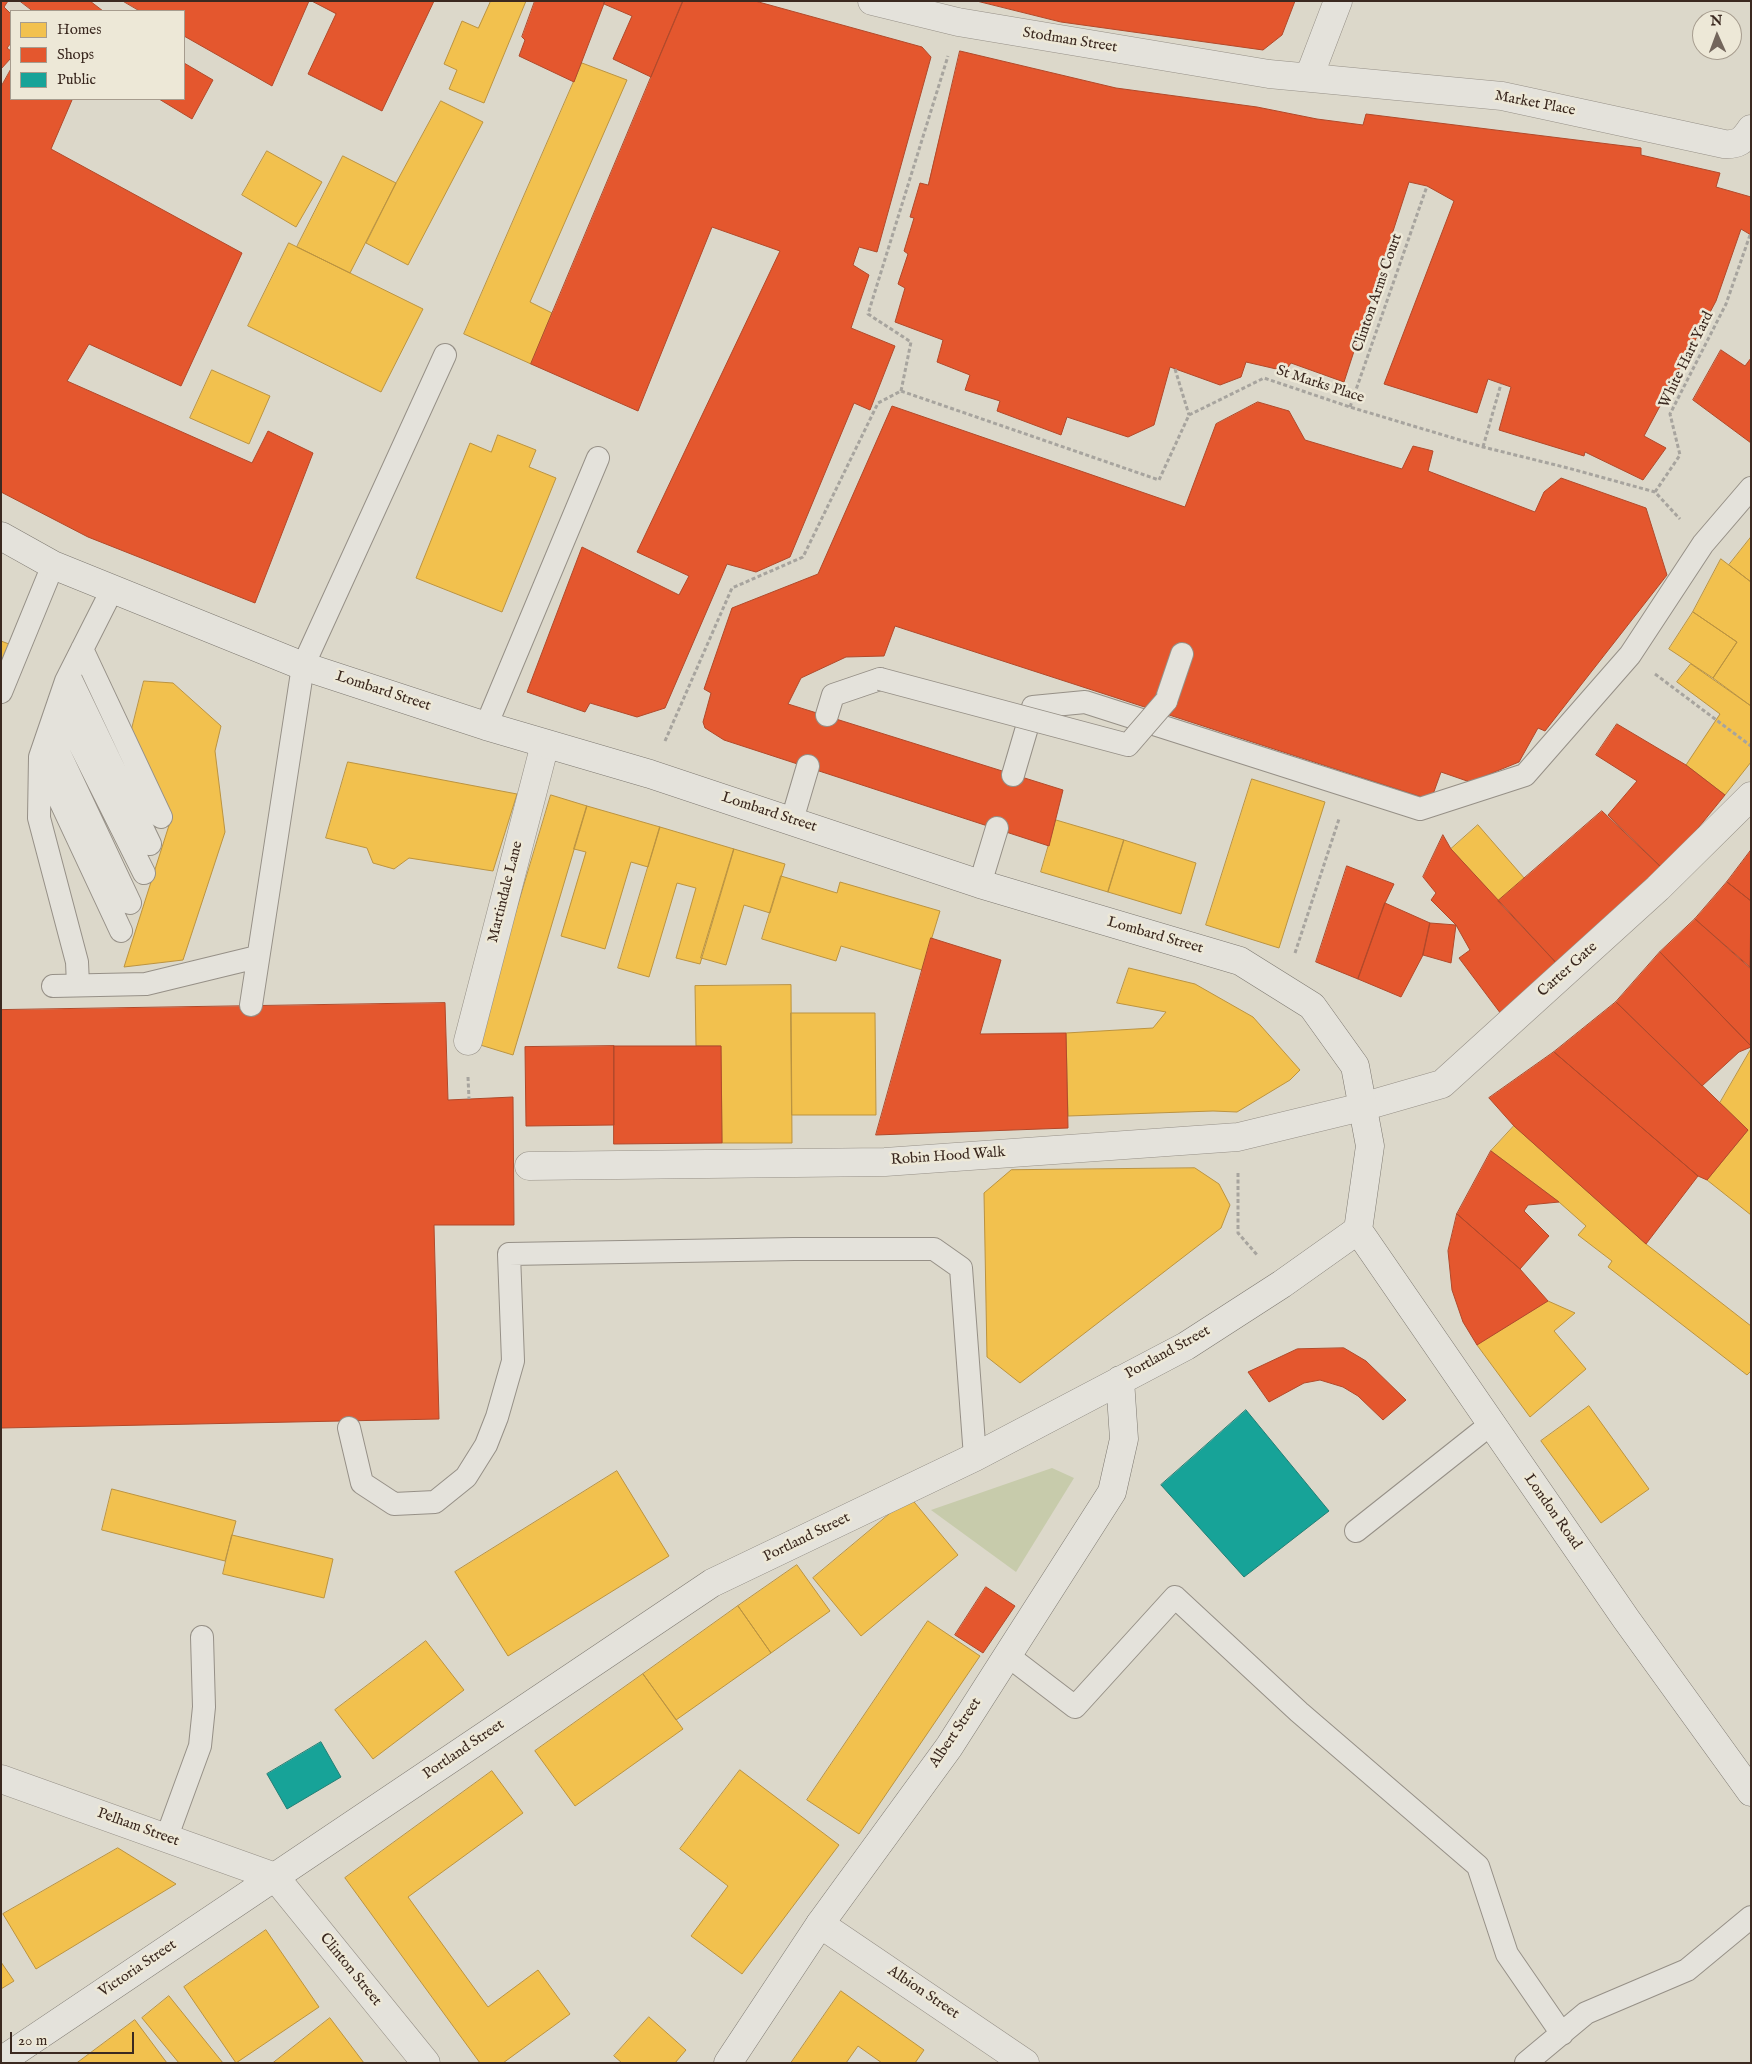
<!DOCTYPE html>
<html>
<head>
<meta charset="utf-8">
<style>
	body { margin:0 }
	#map { position:relative; width:1752px; height:2064px; overflow:hidden; background:#dcd8ca; font-family:"IM FELL English",serif }
	canvas { display:block }
	.frame { position:absolute; inset:0; border:2px solid #3b2920; pointer-events:none }
	.legend { position:absolute; left:10px; top:10px; width:175px; height:90px; box-sizing:border-box; background:#ede8d7; border:1px solid #a69c8e; margin:0; padding:6px 9px; list-style:none; font-size:15px; color:#3b2920 }
	.legend li { display:flex; align-items:center; gap:10px; height:25px }
	.legend b { width:25px; border:1px solid #a69c8e }
	.north { position:absolute; left:1692px; top:10px; width:50px; height:50px; box-sizing:border-box; background:#ede8d7; border:1px solid #a69c8e; border-radius:50%; rotate:358deg; font-size:14px; font-weight:700; line-height:20px; text-align:center; color:#3b2920 }
	.north::after { content:''; display:block; margin:auto; width:18px; height:22px; background:#73665c; clip-path:polygon(50% 0,100% 100%,50% 72%,0 100%) }
	.scale { position:absolute; left:10px; top:2032px; width:124px; height:22px; box-sizing:border-box; border:2px solid #3b2920; border-top:0; padding-left:6px; font-size:15px; line-height:18px; white-space:nowrap; color:#3b2920; -webkit-text-stroke:4px #ede8d7; paint-order:stroke }
</style>
</head>
<body>
<div id="map">
<canvas width="1752" height="2064"></canvas>
<div class="frame"></div>
<ul class="legend">
<li><b style="height:14px;background:#f2c14e"></b>Homes</li>
<li><b style="height:14px;background:#e4572e"></b>Shops</li>
<li><b style="height:14px;background:#17a398"></b>Public</li>
</ul>
<div class="north">N</div>
<div class="scale">20 m</div>
</div>
<script>
const context = document.querySelector('canvas').getContext('2d');
context.lineJoin = 'round';
function fillPath(path, color) { context.fillStyle = color; context.fill(path, 'evenodd'); }
function trace(path, color, width, dash) { context.strokeStyle = color; context.lineWidth = width; context.lineCap = dash ? 'butt' : 'round'; context.setLineDash(dash || []); context.stroke(path); }
function label(font, color, halo, rows, align = 'center') {
  context.font = font + ' "IM FELL English",serif'; context.lineWidth = 5; context.setLineDash([]); context.textBaseline = 'middle'; context.strokeStyle = halo; context.fillStyle = color; for (const [text, x, y, turn = 0] of rows) {
    context.save(); context.translate(x, y); context.rotate((+turn || 0) * Math.PI / 180); context.textAlign = isNaN(turn) ? turn : align; if (halo) context.strokeText(text, 0, 0); context.fillText(text, 0, 0); context.restore();
  }
}
fillPath(new Path2D(`
	M 1052,1468 L 1074,1478 L 1016,1572 L 931,1510 Z`), '#c7cbab');
const homes = new Path2D(`
	M 491,1 L 526,1 L 484,103 L 449,89 L 457,70 L 444,64 L 462,21 L 478,28 Z
	M 582,63 L 627,80 L 530,302 L 552,313 L 531,364 L 464,334 Z
	M 441,101 L 483,122 L 408,265 L 366,243 L 396,183 Z
	M 267,151 L 322,182 L 296,227 L 242,195 Z
	M 343,156 L 396,183 L 350,273 L 297,247 Z
	M 289,243 L 423,309 L 381,392 L 248,326 Z
	M 212,370 L 270,396 L 249,444 L 190,418 Z
	M 498,435 L 536,450 L 529,467 L 556,478 L 502,612 L 416,578 L 470,443 L 491,452 Z
	M 1751,537 L 1751,582 L 1729,565 Z
	M 1721,559 L 1751,582 L 1751,706 L 1713,678 L 1737,642 L 1693,612 Z
	M 1693,612 L 1737,642 L 1713,678 L 1669,649 Z
	M 1,641 L 9,644 L 1,665 Z
	M 1691,664 L 1751,706 L 1751,762 L 1725,795 L 1686,765 L 1720,714 L 1677,682 Z
	M 144,681 L 173,683 L 221,726 L 215,751 L 225,832 L 183,960 L 124,967 L 171,819 L 131,732 Z
	M 348,762 L 517,794 L 493,871 L 409,858 L 394,869 L 373,863 L 367,848 L 326,838 Z
	M 1252,779 L 1325,802 L 1279,948 L 1206,925 Z
	M 551,795 L 587,806 L 513,1055 L 477,1044 Z
	M 587,806 L 660,827 L 648,867 L 631,862 L 605,949 L 561,936 L 586,852 L 574,849 Z
	M 1056,820 L 1124,840 L 1108,892 L 1041,872 Z
	M 1478,825 L 1525,879 L 1498,901 L 1451,849 Z
	M 660,827 L 734,849 L 700,964 L 676,958 L 696,888 L 677,883 L 649,977 L 618,968 Z
	M 1124,840 L 1196,863 L 1181,914 L 1108,892 Z
	M 734,849 L 785,864 L 770,913 L 744,905 L 726,965 L 701,958 Z
	M 781,876 L 837,893 L 840,882 L 940,911 L 922,970 L 841,946 L 836,961 L 762,939 Z
	M 1129,968 L 1195,984 L 1253,1017 L 1300,1070 L 1290,1080 L 1237,1112 L 1213,1111 L 1068,1116 L 1066,1033 L 1153,1028 L 1166,1012 L 1117,1003 Z
	M 791,985 L 792,1143 L 722,1143 L 721,1046 L 696,1046 L 695,986 Z
	M 791,1013 L 875,1013 L 876,1115 L 792,1115 Z
	M 1751,1049 L 1751,1215 L 1707,1180 L 1748,1130 L 1720,1103 Z
	M 1514,1126 L 1646,1244 L 1751,1326 L 1751,1371 L 1747,1375 L 1608,1267 L 1612,1261 L 1578,1235 L 1586,1226 L 1559,1202 L 1491,1151 Z
	M 1195,1168 L 1219,1184 L 1230,1205 L 1221,1228 L 1020,1383 L 987,1357 L 984,1193 L 1011,1170 Z
	M 1548,1301 L 1575,1313 L 1554,1331 L 1586,1369 L 1530,1417 L 1477,1345 Z
	M 1589,1406 L 1649,1489 L 1601,1523 L 1541,1441 Z
	M 617,1471 L 669,1556 L 508,1656 L 455,1572 Z
	M 112,1489 L 236,1521 L 225,1561 L 102,1530 Z
	M 910,1497 L 958,1555 L 861,1636 L 813,1578 Z
	M 232,1535 L 333,1559 L 324,1598 L 223,1574 Z
	M 797,1565 L 830,1611 L 771,1653 L 738,1606 Z
	M 738,1606 L 771,1653 L 676,1720 L 643,1674 Z
	M 928,1621 L 980,1656 L 859,1834 L 807,1800 Z
	M 426,1641 L 464,1690 L 373,1759 L 335,1710 Z
	M 643,1674 L 683,1729 L 575,1806 L 535,1751 Z
	M 740,1770 L 839,1845 L 742,1974 L 691,1936 L 728,1886 L 680,1849 Z
	M 492,1771 L 523,1813 L 408,1897 L 488,2007 L 538,1970 L 570,2014 L 503,2063 L 480,2063 L 345,1878 Z
	M 118,1848 L 176,1884 L 36,1969 L 3,1914 Z
	M 266,1930 L 319,2007 L 236,2063 L 184,1987 Z
	M 1,1962 L 14,1981 L 1,1989 Z
	M 841,1991 L 924,2050 L 915,2063 L 882,2063 L 858,2046 L 846,2063 L 791,2063 Z
	M 169,1996 L 223,2063 L 179,2063 L 142,2018 Z
	M 649,2017 L 686,2050 L 675,2063 L 622,2063 L 614,2056 Z
	M 330,2018 L 364,2063 L 273,2063 Z
	M 135,2020 L 167,2063 L 77,2063 Z`);
fillPath(homes, '#f2c14e');
trace(homes, '#bb9340', 1);
const shops = new Path2D(`
	M 1,1 L 8,1 L 4,7 L 11,14 L 11,43 L 7,48 L 11,51 L 11,58 L 1,69 Z
	M 20,1 L 90,1 L 103,11 L 33,11 Z
	M 123,1 L 309,1 L 272,86 L 184,36 L 184,11 L 140,11 Z
	M 312,1 L 434,1 L 382,111 L 308,74 L 336,14 Z
	M 535,1 L 605,1 L 574,82 L 519,56 L 525,40 L 522,37 Z
	M 605,1 L 683,1 L 651,77 L 613,59 L 632,16 L 604,4 Z
	M 683,1 L 755,1 L 922,47 L 931,57 L 877,252 L 859,247 L 853,265 L 869,275 L 851,328 L 895,346 L 870,410 L 854,403 L 790,557 L 756,572 L 727,564 L 665,708 L 637,717 L 590,703 L 585,712 L 527,692 L 582,547 L 679,595 L 689,576 L 637,552 L 780,251 L 712,227 L 638,411 L 531,364 Z
	M 977,1 L 1295,1 L 1282,35 L 1263,50 L 1061,22 Z
	M 960,51 L 1116,88 L 1257,107 L 1317,119 L 1363,125 L 1366,114 L 1641,148 L 1641,155 L 1720,173 L 1716,187 L 1751,197 L 1751,235 L 1741,229 L 1716,301 L 1644,436 L 1666,448 L 1643,480 L 1585,452 L 1584,456 L 1499,430 L 1511,387 L 1488,379 L 1477,413 L 1384,384 L 1454,201 L 1427,186 L 1409,182 L 1344,382 L 1291,363 L 1285,371 L 1246,362 L 1241,377 L 1220,385 L 1170,367 L 1154,425 L 1128,437 L 1067,417 L 1061,435 L 997,411 L 1000,401 L 965,390 L 970,375 L 937,362 L 943,340 L 895,322 L 905,288 L 898,284 L 908,254 L 904,251 L 914,218 L 910,217 L 920,183 L 928,185 Z
	M 184,63 L 213,80 L 192,119 L 159,99 L 184,99 Z
	M 11,69 L 11,99 L 69,99 L 72,100 L 51,149 L 242,253 L 181,386 L 89,344 L 67,381 L 252,463 L 268,431 L 313,453 L 255,603 L 88,537 L 1,492 L 1,87 Z
	M 1721,350 L 1745,366 L 1751,358 L 1751,443 L 1693,400 Z
	M 1258,402 L 1289,411 L 1305,440 L 1402,469 L 1413,446 L 1433,451 L 1428,471 L 1535,512 L 1544,492 L 1561,478 L 1646,508 L 1667,575 L 1545,731 L 1538,728 L 1519,762 L 1470,782 L 1441,772 L 1431,800 L 895,626 L 884,656 L 846,657 L 801,678 L 788,704 L 1063,790 L 1049,846 L 724,740 L 705,728 L 703,722 L 711,693 L 704,689 L 732,608 L 818,574 L 892,406 L 1185,507 L 1216,424 Z
	M 1617,724 L 1686,765 L 1725,795 L 1664,870 L 1608,815 L 1637,781 L 1596,755 Z
	M 1602,811 L 1664,870 L 1561,968 L 1498,901 Z
	M 1443,835 L 1451,849 L 1561,968 L 1501,1014 L 1459,958 L 1470,950 L 1456,925 L 1431,900 L 1436,893 L 1423,877 Z
	M 1751,850 L 1751,901 L 1727,882 Z
	M 1347,866 L 1394,884 L 1385,903 L 1358,979 L 1316,962 Z
	M 1727,882 L 1751,901 L 1750,967 L 1695,919 Z
	M 1385,903 L 1430,923 L 1423,955 L 1401,997 L 1358,979 Z
	M 1695,919 L 1751,969 L 1751,1046 L 1660,952 Z
	M 1430,923 L 1456,925 L 1451,963 L 1423,955 Z
	M 931,938 L 1001,960 L 980,1034 L 1066,1033 L 1068,1128 L 876,1135 Z
	M 1660,952 L 1751,1046 L 1751,1047 L 1739,1052 L 1702,1086 L 1616,1002 Z
	M 1616,1002 L 1748,1130 L 1707,1180 L 1698,1176 L 1554,1052 Z
	M 445,1003 L 448,1100 L 513,1097 L 514,1225 L 434,1225 L 439,1419 L 1,1428 L 1,1010 Z
	M 614,1046 L 721,1046 L 722,1143 L 614,1144 Z
	M 614,1046 L 614,1125 L 526,1126 L 525,1047 Z
	M 1554,1052 L 1698,1176 L 1646,1244 L 1514,1126 L 1489,1098 Z
	M 1491,1151 L 1559,1202 L 1528,1205 L 1524,1211 L 1549,1236 L 1520,1269 L 1457,1214 Z
	M 1457,1214 L 1520,1269 L 1548,1301 L 1477,1345 L 1463,1322 L 1452,1290 L 1448,1251 Z
	M 1344,1348 L 1366,1361 L 1406,1400 L 1383,1420 L 1358,1396 L 1343,1387 L 1320,1380 L 1304,1383 L 1269,1402 L 1248,1372 L 1297,1349 Z
	M 986,1587 L 1015,1606 L 983,1653 L 955,1635 Z`);
fillPath(shops, '#e4572e');
trace(shops, '#b1492a', 1);
const public = new Path2D(`
	M 1246,1410 L 1329,1511 L 1244,1577 L 1161,1485 Z
	M 321,1742 L 341,1777 L 287,1809 L 267,1774 Z`);
fillPath(public, '#17a398');
trace(public, '#227e74', 1);
const lane = new Path2D(`
	M 82,649 L 161,817
	M 69,675 L 150,844
	M 1,692 L 53,565
	M 1166,701 L 1182,654
	M 59,703 L 144,873
	M 827,715 L 833,695 L 880,679
	M 486,726 L 598,458
	M 49,731 L 130,903
	M 42,762 L 121,931
	M 1013,775 L 1033,707 L 1085,702 L 1420,809 L 1525,775 L 1630,655 L 1703,544 L 1751,488
	M 792,820 L 808,766
	M 980,884 L 997,828
	M 78,985 L 77,962 L 39,818 L 40,757 L 66,681 L 113,588
	M 53,986 L 146,984 L 257,957
	M 251,1005 L 303,666 L 445,355
	M 349,1428 L 362,1483 L 394,1504 L 435,1502 L 466,1477 L 486,1445 L 497,1417 L 513,1361 L 509,1254 L 794,1249 L 934,1249 L 961,1268 L 975,1457
	M 1356,1531 L 1491,1424
	M 1007,1655 L 1075,1707 L 1175,1597 L 1299,1712 L 1478,1866 L 1507,1954 L 1562,2034
	M 166,1839 L 200,1746 L 204,1707 L 202,1637
	M 1526,2063 L 1586,2013 L 1687,1970 L 1751,1917`);
const street = new Path2D(`
	M 872,1 L 958,22 L 1269,74 L 1502,96 L 1724,144 C 1738,145 1743,141 1751,129
	M 1309,77 L 1338,1
	M 468,1041 L 545,744
	M 529,1166 L 885,1162 L 1238,1137 L 1362,1107 L 1442,1084 L 1658,888 L 1751,796
	M 1,1779 L 275,1877 L 426,2063
	M 820,1924 L 1025,2063`);
const secondary = new Path2D(`
	M 1,536 L 53,565 L 303,666 L 486,726 L 650,774 L 980,884 L 1240,961 L 1312,1006 L 1355,1066 L 1370,1146 L 1358,1230
	M 1358,1230 L 1626,1619 L 1751,1792
	M 1,2061 L 712,1583 L 975,1457 L 1186,1346 L 1282,1284 L 1358,1230
	M 728,2063 L 820,1924 L 949,1747 L 1112,1492 L 1124,1439 L 1120,1380`);
trace(lane, '#969087', 24);
trace(street, '#969087', 29);
trace(secondary, '#7e7971', 29);
trace(new Path2D(`
	M 1175,369 L 1189,415
	M 901,391 L 1159,480 L 1189,415 L 1264,378 L 1350,407 L 1483,447 L 1568,468 L 1655,492 L 1680,519
	M 901,391 L 911,342 L 868,314 L 948,56
	M 1350,407 L 1427,186
	M 1483,447 L 1501,384
	M 1655,492 L 1680,455 L 1670,414 L 1726,304 L 1750,235
	M 1655,674 L 1751,746
	M 665,741 L 732,588 L 803,557 L 878,403 L 901,391
	M 1295,953 L 1339,819
	M 468,1077 L 469,1099
	M 1238,1173 L 1238,1233 L 1258,1256`), '#a7a49e', 3, [4, 2.5]);
trace(lane, '#e4e2db', 22);
trace(street, '#e4e2db', 28);
trace(secondary, '#e4e2db', 28);
const laneBridge = new Path2D(`
	M 880,679 L 1128,745 L 1166,701`);
trace(laneBridge, '#969087', 24, []);
trace(laneBridge, '#e4e2db', 22);
label('15px', '#3b2920', '#ede8d7', [
	["Stodman Street",1070,41,9],
	["Market Place",1535,104,11],
	["Clinton Arms Court",1378,293,-71],
	["White Hart Yard",1687,360,-64],
	["St Marks Place",1320,385,18],
	["Lombard Street",383,692,18],
	["Lombard Street",769,813,18],
	["Martindale Lane",506,892,-76],
	["Lombard Street",1155,936,16],
	["Carter Gate",1568,970,-42],
	["Robin Hood Walk",948,1157,-4],
	["Portland Street",1168,1353,-29],
	["London Road",1552,1512,55],
	["Portland Street",807,1538,-26],
	["Albert Street",956,1733,-56],
	["Portland Street",464,1750,-34],
	["Pelham Street",138,1828,20],
	["Victoria Street",138,1969,-34],
	["Clinton Street",350,1970,51],
	["Albion Street",923,1993,34]
]);
</script>
</body>
</html>
